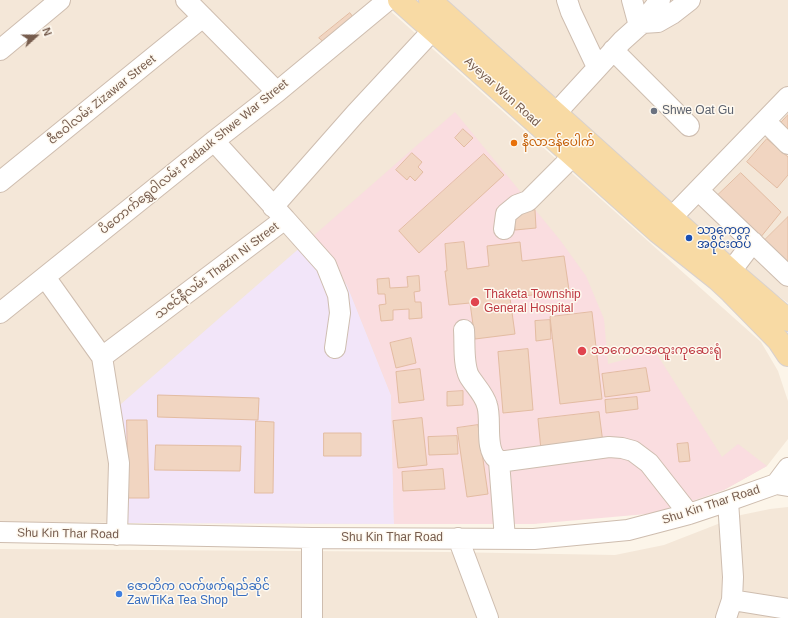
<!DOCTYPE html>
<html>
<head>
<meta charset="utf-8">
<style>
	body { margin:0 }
	#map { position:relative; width:788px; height:618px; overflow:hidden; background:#fcf5e9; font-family:Helvetica,sans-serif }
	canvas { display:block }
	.north { position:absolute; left:16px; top:16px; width:40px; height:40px; -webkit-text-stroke:3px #fef9f0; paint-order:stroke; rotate:69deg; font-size:11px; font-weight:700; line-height:16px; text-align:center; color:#765c4d }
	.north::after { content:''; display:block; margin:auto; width:14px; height:18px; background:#765c4d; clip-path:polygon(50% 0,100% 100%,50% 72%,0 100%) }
</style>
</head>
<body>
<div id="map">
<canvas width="788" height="618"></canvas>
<div class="north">N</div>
</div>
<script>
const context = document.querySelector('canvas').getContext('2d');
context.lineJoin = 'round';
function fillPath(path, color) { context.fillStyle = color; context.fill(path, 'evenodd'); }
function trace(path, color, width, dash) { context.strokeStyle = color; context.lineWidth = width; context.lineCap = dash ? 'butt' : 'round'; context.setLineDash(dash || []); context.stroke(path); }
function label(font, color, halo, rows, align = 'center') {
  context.font = font + ' Helvetica,"Noto Sans Myanmar",sans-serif'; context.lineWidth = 3; context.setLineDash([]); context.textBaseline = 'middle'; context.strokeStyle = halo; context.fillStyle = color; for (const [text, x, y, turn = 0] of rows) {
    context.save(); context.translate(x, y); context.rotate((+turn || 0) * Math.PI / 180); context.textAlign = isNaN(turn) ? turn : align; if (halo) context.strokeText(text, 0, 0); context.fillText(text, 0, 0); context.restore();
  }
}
fillPath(new Path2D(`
	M 0,0 L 378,0 L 761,342 L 778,371 L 788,401 L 788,439 L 767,466 L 724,490 L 533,524 L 321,524 L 0,522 Z
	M 446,0 L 788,0 L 788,303 L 752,277 Z
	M 788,507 L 788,618 L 0,618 L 0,549 L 446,552 L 615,555 L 664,545 L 741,515 L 770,509 Z`), '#f4e7d8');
fillPath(new Path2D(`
	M 311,238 L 347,285 L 391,395 L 394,524 L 122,523 L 121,404 Z`), '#f2e5f9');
fillPath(new Path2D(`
	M 455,112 L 560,240 L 586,276 L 604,319 L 608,364 L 631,358 L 651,345 L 722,457 L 738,444 L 767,466 L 724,490 L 658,513 L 533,524 L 394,524 L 391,395 L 347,285 L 311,238 Z`), '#fadde0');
const building = new Path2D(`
	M 350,13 L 356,21 L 327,45 L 319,38 Z
	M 788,115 L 788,133 L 779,125 Z
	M 463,129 L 473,138 L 464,147 L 455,138 Z
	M 767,139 L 788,157 L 788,175 L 777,188 L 747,162 Z
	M 412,153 L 422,162 L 418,167 L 423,172 L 415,181 L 410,176 L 407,180 L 396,170 Z
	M 484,154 L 504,175 L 419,253 L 399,231 Z
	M 741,173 L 781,212 L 760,238 L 717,196 Z
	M 535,210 L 536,228 L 515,230 L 513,212 Z
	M 788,217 L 788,264 L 764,241 Z
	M 464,242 L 467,269 L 489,266 L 487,246 L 520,242 L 522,261 L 564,256 L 569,290 L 510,298 L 515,334 L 475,339 L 470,303 L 449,305 L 445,271 L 447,271 L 445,244 Z
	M 419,276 L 420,291 L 414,292 L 415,302 L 421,302 L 422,318 L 409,319 L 409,309 L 393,310 L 393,320 L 381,321 L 379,305 L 386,304 L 385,294 L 378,294 L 377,279 L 389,278 L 390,288 L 408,287 L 407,277 Z
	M 592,312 L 602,399 L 560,404 L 550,317 Z
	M 550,320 L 551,339 L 536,341 L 535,321 Z
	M 411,338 L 416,363 L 396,368 L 390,343 Z
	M 528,349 L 533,410 L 503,413 L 498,352 Z
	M 646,368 L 650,391 L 605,397 L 602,374 Z
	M 420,369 L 424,400 L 399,403 L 396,372 Z
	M 463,391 L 463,405 L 447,406 L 447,392 Z
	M 158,395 L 259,398 L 258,420 L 158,417 Z
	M 637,397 L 638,409 L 606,413 L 605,400 Z
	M 599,412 L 603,443 L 541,450 L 538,419 Z
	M 422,418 L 427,465 L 398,468 L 393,421 Z
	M 127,420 L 147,420 L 149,498 L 129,498 Z
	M 256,421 L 274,422 L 273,493 L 255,493 Z
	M 478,425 L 488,494 L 467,497 L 457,428 Z
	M 324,433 L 361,433 L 361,456 L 324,456 Z
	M 457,436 L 458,454 L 429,455 L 428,437 Z
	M 688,443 L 690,461 L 679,462 L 677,444 Z
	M 156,445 L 241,446 L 240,471 L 155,470 Z
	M 443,469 L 445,489 L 403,491 L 402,472 Z`);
fillPath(building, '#f1d5c1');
trace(building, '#e3bca2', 1);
const minor = new Path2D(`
	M 186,0 L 277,92
	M 567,0 L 571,12 L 597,67
	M 632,0 L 639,26
	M 642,23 L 660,0
	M 0,50 L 60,0
	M 613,50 L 689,126
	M 556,113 L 622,41 L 642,23 L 658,22 L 672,14 L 690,0
	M 765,121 L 788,144
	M 0,182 L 203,17
	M 698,190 L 788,276
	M 273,207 L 355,114 L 433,30
	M 672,217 L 788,97
	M 285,219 L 326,265 L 338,295 L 340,313 L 335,348
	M 504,229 L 506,214 L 517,205 L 528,201 L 573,156
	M 731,271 L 753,242
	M 45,277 L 102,357 L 119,463 L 117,535
	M 0,313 L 214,141 L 277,92 L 388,0
	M 464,330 C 465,344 463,364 469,376 C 475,386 484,394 487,405 C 492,419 484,449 497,459 C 499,461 503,461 506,461 L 609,447 L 622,448 L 633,451 L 649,463 L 689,514
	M 102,357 L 285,219 L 214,141
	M 499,461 L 505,539
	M 776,484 L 788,468
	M 0,532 L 312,538 L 534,539 L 628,530 L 689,514 L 728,501 L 776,484 L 788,486
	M 458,538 L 488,618
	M 732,600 L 788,609
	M 312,618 L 312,538
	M 726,618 L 732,600 L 733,577 L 728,501`);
const major = new Path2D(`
	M 399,0 L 658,232 L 717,279 L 731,292 L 778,340 L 788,355
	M 430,0 L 731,271 L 788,320`);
trace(minor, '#cebdaf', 22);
trace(major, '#d9d1cd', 24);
trace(minor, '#fff', 20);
trace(major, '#f8daa4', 22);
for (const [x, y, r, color] of [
	[654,111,4,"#6b7280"],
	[514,143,4,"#e8710a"],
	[689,238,4,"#1a4fb4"],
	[475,302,5,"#e0444e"],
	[582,351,5,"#e0444e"],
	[119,594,4,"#3f7fe0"]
]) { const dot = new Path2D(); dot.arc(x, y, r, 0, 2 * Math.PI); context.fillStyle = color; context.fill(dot); trace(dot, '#fef9f0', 1.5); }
label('12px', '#765c4d', '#fef9f0', [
	["Ayeyar Wun Road",502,92,42],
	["ဇီဇဝါလမ်း Zizawar Street",102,100,-39],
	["ပိတောက်ရွှေဝါလမ်း Padauk Shwe War Street",194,157,-39],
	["သဇင်နီလမ်း Thazin Ni Street",217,271,-37],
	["Shu Kin Thar Road",711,505,-18],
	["Shu Kin Thar Road",68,534,1],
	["Shu Kin Thar Road",392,538]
]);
label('12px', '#5b616d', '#fef9f0', [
	["Shwe Oat Gu",662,111]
], 'left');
label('12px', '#c56008', '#fef9f0', [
	["နီလာဒန်ပေါက်",522,143]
], 'left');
label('12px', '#164399', '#fef9f0', [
	["သာကေတ",697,231],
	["အဝိုင်းထိပ်",697,245]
], 'left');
label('12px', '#be3a42', '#fef9f0', [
	["Thaketa Township",484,295],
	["General Hospital",484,309],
	["သာကေတအထူးကုဆေးရုံ",591,351]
], 'left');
label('12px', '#366cbe', '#fef9f0', [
	["ဇောတိက လက်ဖက်ရည်ဆိုင်",127,587],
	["ZawTiKa Tea Shop",127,601]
], 'left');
</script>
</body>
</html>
